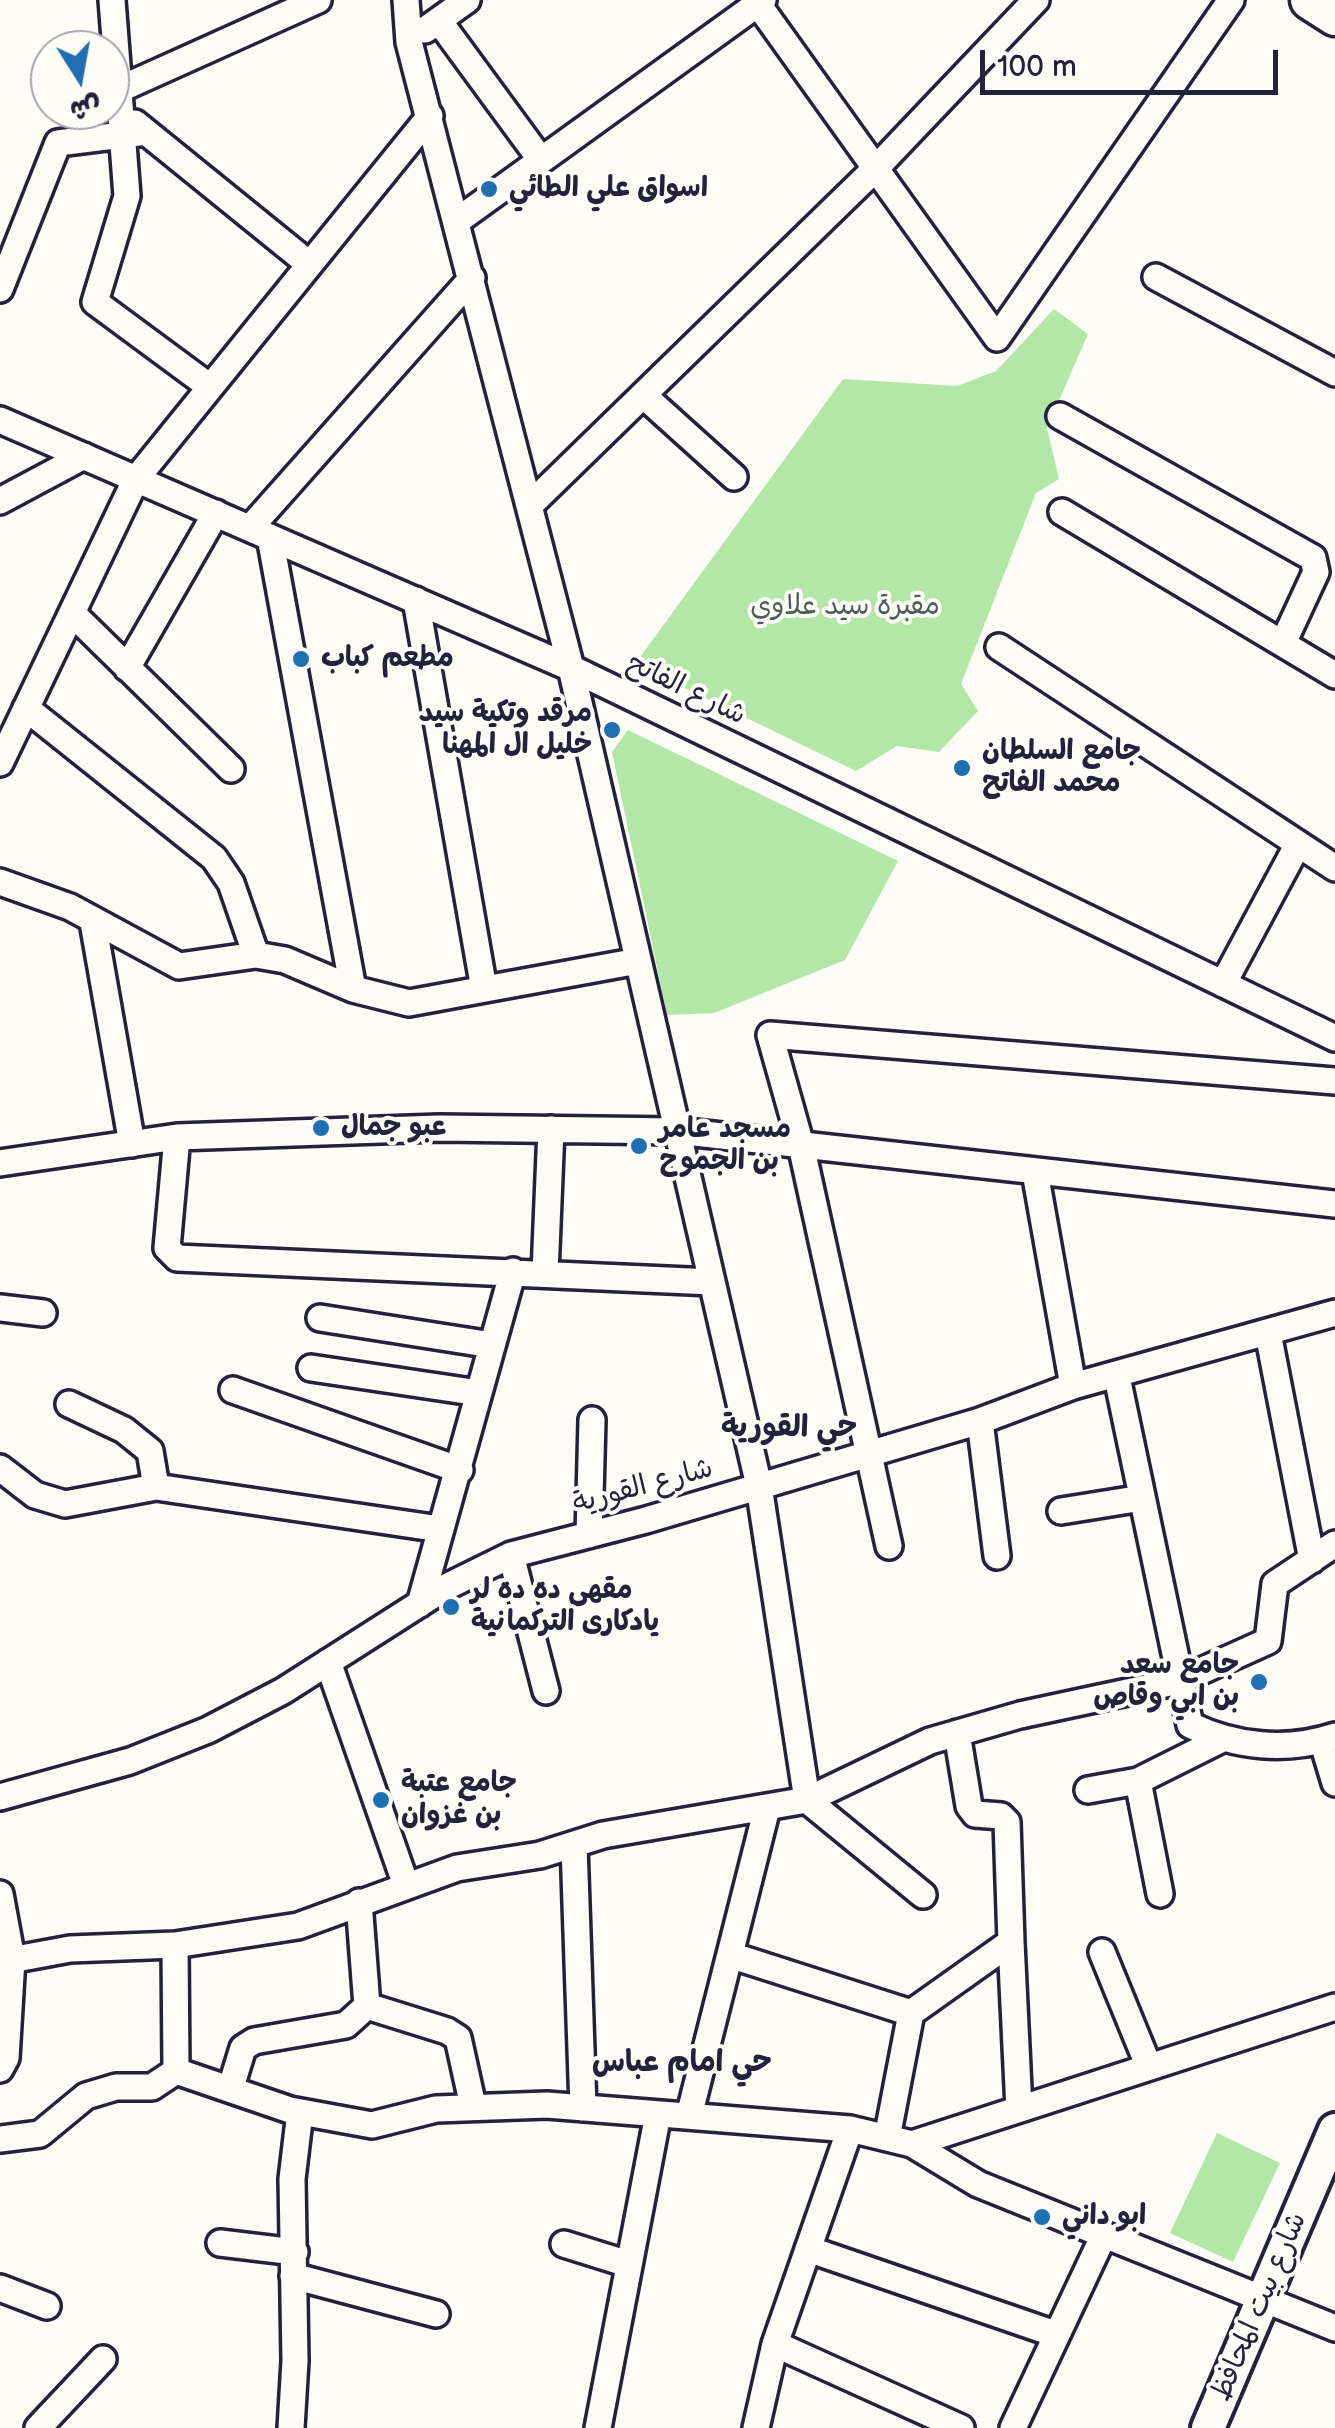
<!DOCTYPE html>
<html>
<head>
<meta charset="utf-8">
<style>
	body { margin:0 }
	#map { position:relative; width:1335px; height:2428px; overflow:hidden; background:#fdfcf7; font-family:"Balsamiq Sans","Playpen Sans Arabic",sans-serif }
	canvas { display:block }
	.north { position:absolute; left:30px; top:30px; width:100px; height:100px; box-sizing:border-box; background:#fdfcf7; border:2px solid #a5a5ac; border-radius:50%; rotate:169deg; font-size:28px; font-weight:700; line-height:40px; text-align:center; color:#22223b }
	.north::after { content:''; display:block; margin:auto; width:35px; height:45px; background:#1f6fb2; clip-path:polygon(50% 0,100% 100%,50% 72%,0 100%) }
	.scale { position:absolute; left:980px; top:50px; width:298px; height:45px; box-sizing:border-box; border:5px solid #22223b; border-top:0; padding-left:12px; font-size:30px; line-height:35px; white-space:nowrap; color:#22223b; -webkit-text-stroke:8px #fdfcf7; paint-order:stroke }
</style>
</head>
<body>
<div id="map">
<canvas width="1335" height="2428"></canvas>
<div class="north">ش</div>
<div class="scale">100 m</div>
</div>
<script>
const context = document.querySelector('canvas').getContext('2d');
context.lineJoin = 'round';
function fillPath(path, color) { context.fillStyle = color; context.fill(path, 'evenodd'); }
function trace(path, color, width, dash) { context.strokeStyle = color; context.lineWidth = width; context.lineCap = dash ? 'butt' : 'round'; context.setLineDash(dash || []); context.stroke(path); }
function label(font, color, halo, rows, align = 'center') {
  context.font = font + ' "Balsamiq Sans","Playpen Sans Arabic",sans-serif'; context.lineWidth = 8; context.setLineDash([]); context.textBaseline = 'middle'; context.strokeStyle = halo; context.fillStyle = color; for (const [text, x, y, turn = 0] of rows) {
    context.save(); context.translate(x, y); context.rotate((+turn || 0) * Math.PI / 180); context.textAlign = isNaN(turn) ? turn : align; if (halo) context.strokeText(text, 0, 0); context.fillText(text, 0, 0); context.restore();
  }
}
fillPath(new Path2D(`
	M 1054,309 L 1088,334 L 1047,428 L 1059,479 L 1036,493 L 961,684 L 978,711 L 939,752 L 897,746 L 856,771 L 635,664 L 843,379 L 957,386 L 996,371 Z
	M 628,730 L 898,861 L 845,960 L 714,1013 L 667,1015 L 612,752 Z
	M 1217,2133 L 1280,2163 L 1233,2262 L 1170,2233 Z`), '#b3e7a8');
const minor = new Path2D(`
	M 112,0 L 127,196 L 95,302 L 210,387
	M 406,0 L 409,42 L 571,668 L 759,1486 L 807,1800 L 923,1895
	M 755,0 L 997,338 L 1231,0
	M 439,21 L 541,160
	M 425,30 L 467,0
	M 118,90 L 318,0
	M 135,123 L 309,264
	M 457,221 L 763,0
	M 1156,277 L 1335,373
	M 0,289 L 58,143 L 146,132
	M 643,395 L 734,477
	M 1060,416 L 1313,558 L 1316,572 L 1284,641
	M 0,420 L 571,668 L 1335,1038
	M 0,501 L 84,456
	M 530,505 L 878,166 L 1036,0
	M 1062,512 L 1335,675
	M 250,528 L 472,278
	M 270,537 L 353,989
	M 416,600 L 484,989
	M 72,613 L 231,769
	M 999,647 L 1335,868
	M 127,668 L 216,513
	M 26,708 L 214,858 L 231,883 L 256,955
	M 0,763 L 136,479 L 430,116
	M 0,882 L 70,907 L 179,966 L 256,955 L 285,960 L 353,989 L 409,1003 L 638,961
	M 93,922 L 132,1144
	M 1223,984 L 1297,846
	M 177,1137 L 167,1248 L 177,1258 L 712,1282
	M 0,1163 L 177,1137 L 439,1128 L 677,1131 L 1335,1204
	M 1035,1172 L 1073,1386
	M 545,1273 L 551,1129
	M 0,1308 L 43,1313
	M 320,1318 L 492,1345
	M 1268,1333 L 1312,1560
	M 311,1368 L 479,1393
	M 1117,1377 L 1190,1725 C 1235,1747 1287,1752 1335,1736
	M 233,1390 L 460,1470
	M 69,1404 L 124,1430 L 150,1451 L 156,1487
	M 980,1421 L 997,1556
	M 0,1468 L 35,1495 L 65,1504 L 156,1487 L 440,1529
	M 1061,1511 L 1142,1498
	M 589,1535 L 592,1420
	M 1335,1544 L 1275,1584 L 1268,1641 L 1179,1681 L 1020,1715 L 930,1741 L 807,1800 L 603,1835 L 540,1855 L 457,1868 L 298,1926 L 175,1945 L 176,2071 L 290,2110 L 372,2125 L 436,2109 L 547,2105 L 850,2129 L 912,2144 L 978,2184 L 1335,2328
	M 889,1546 L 801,1145 L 770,1035 L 1335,1081
	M 511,1555 L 546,1691
	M 420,1604 L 513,1271
	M 328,1662 L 406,1885
	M 957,1733 L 969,1806 L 975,1814 L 1001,1816 L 1007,1822 L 1011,1942
	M 1322,1740 L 1335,1783
	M 1138,1781 L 1160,1894
	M 1088,1790 L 1138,1781 L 1220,1740
	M 0,1797 L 130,1761 L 208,1730 L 283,1691 L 446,1587 L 511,1555 L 646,1520 L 980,1421 L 1073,1386 L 1335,1313
	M 574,1845 L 583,2108
	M 0,1894 L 12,1959 L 6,2058 L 0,2069
	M 359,1902 L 367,2006 L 447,2031 L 458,2038 L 473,2106
	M 1102,1952 L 1149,2067
	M 730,1955 L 911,2013
	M 0,1962 L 70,1949 L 175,1945
	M 231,2087 L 243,2048 L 254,2041 L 346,2025 L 367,2006
	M 689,2116 L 767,1808
	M 887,2138 L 911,2013 L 1011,1942 L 1019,2109
	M 0,2139 L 40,2134 L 86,2096 L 116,2087 L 152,2087 L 176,2071
	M 912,2144 L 1335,2007
	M 220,2243 L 295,2252
	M 564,2244 L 628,2264
	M 808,2249 L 1055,2334
	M 293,2276 L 436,2314
	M 0,2288 L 47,2306
	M 775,2344 L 961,2428
	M 38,2428 L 103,2359
	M 291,2428 L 295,2361 L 292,2179 L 300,2112
	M 598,2428 L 658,2114
	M 756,2428 L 775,2344 L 850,2129
	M 1013,2428 L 1103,2237`);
const major = new Path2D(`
	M 1208,2428 L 1335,2130`);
const highway = new Path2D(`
	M 1310,0 L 1335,16`);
trace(minor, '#22223b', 32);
trace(major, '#22223b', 40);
trace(highway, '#22223b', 45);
trace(minor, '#fdfcf7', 25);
trace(major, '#fdfcf7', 32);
trace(highway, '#fdfcf7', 38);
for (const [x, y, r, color] of [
	[489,189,10,"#1f6fb2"],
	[301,659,10,"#1f6fb2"],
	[612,730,10,"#1f6fb2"],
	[962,768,10,"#1f6fb2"],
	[321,1128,10,"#1f6fb2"],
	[639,1146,10,"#1f6fb2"],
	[451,1607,10,"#1f6fb2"],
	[1259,1682,10,"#1f6fb2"],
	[381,1800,10,"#1f6fb2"],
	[1042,2217,10,"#1f6fb2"]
]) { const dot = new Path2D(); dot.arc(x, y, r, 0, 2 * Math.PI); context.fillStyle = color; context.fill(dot); trace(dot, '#fdfcf7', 4); }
label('bold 28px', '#22223b', '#fdfcf7', [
	["اسواق علي الطائي",509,189],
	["مطعم كباب",321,659],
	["مرقد وتكية سيد",592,714,"right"],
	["خليل ال المهنا",592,746,"right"],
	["جامع السلطان",982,752],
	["محمد الفاتح",982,784],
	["عبو جمال",341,1128],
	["مسجد عامر",659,1130],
	["بن الجموح",659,1162],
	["مقهى ده ده لر",471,1591],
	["يادكارى التركمانية",471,1623],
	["جامع سعد",1239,1666,"right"],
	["بن ابي وقاص",1239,1698,"right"],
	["جامع عتبة",401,1784],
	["بن غزوان",401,1816],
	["ابو داني",1062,2217]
], 'left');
label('28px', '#4e5d5c', '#fdfcf7', [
	["مقبرة سيد علاوي",845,607]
]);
label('28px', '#22223b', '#fdfcf7', [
	["شارع الفاتح",686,690,26],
	["شارع القورية",643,1487,-15],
	["شارع بيت المحافظ",1260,2307,-67]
]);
label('bold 30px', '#22223b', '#fdfcf7', [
	["حي القورية",789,1428],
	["حي امام عباس",682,2063]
]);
</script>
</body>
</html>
